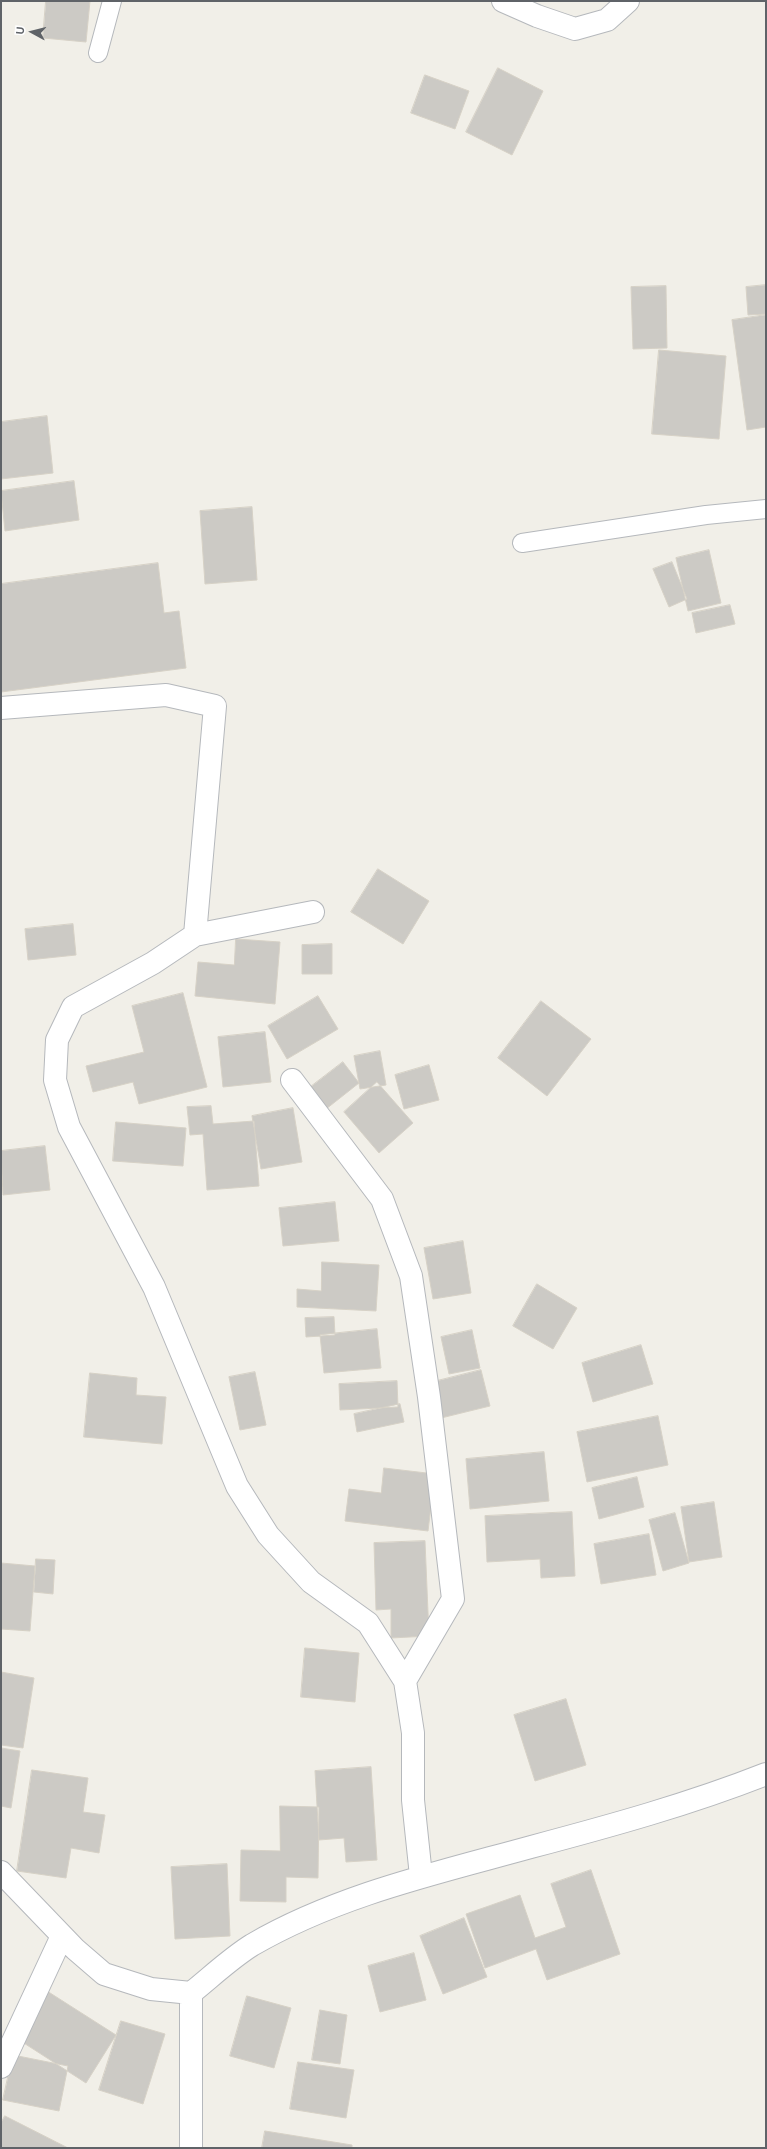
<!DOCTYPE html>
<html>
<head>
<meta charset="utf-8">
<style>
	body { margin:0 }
	#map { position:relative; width:767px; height:2149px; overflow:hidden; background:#f1efe8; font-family:"DM Sans",sans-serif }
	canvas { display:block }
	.frame { position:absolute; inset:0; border:2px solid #5f6368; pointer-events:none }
	.north { position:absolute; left:12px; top:12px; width:40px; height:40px; -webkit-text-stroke:3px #fff; paint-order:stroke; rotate:277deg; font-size:11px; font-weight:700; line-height:16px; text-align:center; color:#5f6368 }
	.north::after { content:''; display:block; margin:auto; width:14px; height:18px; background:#5f6368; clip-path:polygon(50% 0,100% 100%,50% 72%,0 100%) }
</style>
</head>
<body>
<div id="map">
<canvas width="767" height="2149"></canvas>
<div class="frame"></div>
<div class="north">U</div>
</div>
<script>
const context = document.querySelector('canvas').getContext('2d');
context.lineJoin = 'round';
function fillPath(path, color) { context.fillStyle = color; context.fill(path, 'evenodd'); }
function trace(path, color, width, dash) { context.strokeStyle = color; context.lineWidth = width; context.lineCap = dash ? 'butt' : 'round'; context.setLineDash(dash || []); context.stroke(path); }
const building = new Path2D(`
	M 46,1 L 90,1 L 86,42 L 43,38 Z
	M 498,68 L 543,91 L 512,155 L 466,132 Z
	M 425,75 L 469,91 L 455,129 L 411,113 Z
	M 766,285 L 766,314 L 748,315 L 746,287 Z
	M 666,286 L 667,348 L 633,349 L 631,287 Z
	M 766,315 L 766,427 L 747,430 L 732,320 Z
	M 659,350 L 726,356 L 719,439 L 652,434 Z
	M 47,416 L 53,473 L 1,479 L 1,422 Z
	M 74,481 L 79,520 L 5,531 L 1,491 Z
	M 252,507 L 257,580 L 205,584 L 200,511 Z
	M 709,550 L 721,603 L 688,611 L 676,558 Z
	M 672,562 L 687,599 L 669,607 L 653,569 Z
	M 158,563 L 164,613 L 179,611 L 186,668 L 1,692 L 1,584 Z
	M 730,605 L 735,624 L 696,633 L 692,613 Z
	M 378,869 L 429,901 L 403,944 L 351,912 Z
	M 73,924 L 76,955 L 28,960 L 25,929 Z
	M 236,939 L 280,942 L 275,1004 L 195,996 L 198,962 L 234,965 Z
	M 332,944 L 332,974 L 302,974 L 302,945 Z
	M 183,993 L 207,1087 L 139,1104 L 133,1082 L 93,1092 L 86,1066 L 144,1052 L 132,1006 Z
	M 318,996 L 338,1029 L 287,1059 L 268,1026 Z
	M 541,1001 L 591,1039 L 547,1096 L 498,1058 Z
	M 265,1032 L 271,1082 L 223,1087 L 218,1037 Z
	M 380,1051 L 386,1085 L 360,1089 L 354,1056 Z
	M 343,1062 L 359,1083 L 321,1113 L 304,1092 Z
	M 429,1065 L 439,1100 L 404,1109 L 395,1075 Z
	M 377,1082 L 413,1123 L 379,1153 L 344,1112 Z
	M 211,1106 L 213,1124 L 254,1121 L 259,1186 L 207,1190 L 203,1134 L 190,1135 L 187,1107 Z
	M 293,1108 L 302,1162 L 261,1169 L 252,1116 Z
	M 116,1122 L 186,1128 L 183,1166 L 113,1161 Z
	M 45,1146 L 50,1190 L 3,1195 L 1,1151 Z
	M 335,1202 L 339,1241 L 283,1246 L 279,1208 Z
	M 463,1241 L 471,1293 L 433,1299 L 424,1248 Z
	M 322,1262 L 379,1265 L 376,1311 L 297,1307 L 297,1289 L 321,1291 Z
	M 537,1284 L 577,1308 L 553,1349 L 513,1326 Z
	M 334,1317 L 335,1335 L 306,1337 L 305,1318 Z
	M 377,1329 L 381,1368 L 324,1373 L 320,1335 Z
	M 472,1330 L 480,1368 L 449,1374 L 441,1337 Z
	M 641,1345 L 653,1384 L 593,1402 L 582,1363 Z
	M 481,1370 L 490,1406 L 437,1419 L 429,1383 Z
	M 255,1372 L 266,1425 L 240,1430 L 229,1377 Z
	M 90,1373 L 137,1378 L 136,1395 L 166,1397 L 162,1444 L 84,1437 Z
	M 397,1381 L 398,1407 L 340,1410 L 339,1384 Z
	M 400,1404 L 404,1422 L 357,1432 L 354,1414 Z
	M 658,1416 L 668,1465 L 587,1482 L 577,1432 Z
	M 544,1452 L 549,1501 L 470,1509 L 466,1459 Z
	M 384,1468 L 435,1474 L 428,1531 L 345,1521 L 349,1489 L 381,1493 Z
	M 637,1477 L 644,1507 L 599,1519 L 592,1488 Z
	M 714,1502 L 722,1557 L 689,1562 L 681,1507 Z
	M 572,1512 L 575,1576 L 541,1578 L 540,1559 L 487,1562 L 485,1516 Z
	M 675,1513 L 689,1563 L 663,1571 L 649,1520 Z
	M 649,1534 L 656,1575 L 601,1584 L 594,1544 Z
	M 425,1541 L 429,1636 L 391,1638 L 391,1609 L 376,1610 L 374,1543 Z
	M 36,1559 L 55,1560 L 53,1594 L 34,1592 Z
	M 1,1563 L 35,1566 L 30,1631 L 1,1629 Z
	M 305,1648 L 359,1653 L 355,1702 L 301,1697 Z
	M 1,1672 L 34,1678 L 23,1748 L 1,1745 Z
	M 566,1699 L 586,1765 L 535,1781 L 514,1715 Z
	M 1,1748 L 20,1751 L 11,1808 L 1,1806 Z
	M 371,1767 L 377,1860 L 346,1862 L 344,1838 L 319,1840 L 315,1771 Z
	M 32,1770 L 88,1778 L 83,1812 L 105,1815 L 99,1853 L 71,1848 L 66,1878 L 17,1871 Z
	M 280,1806 L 319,1807 L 318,1878 L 286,1877 L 286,1902 L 240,1901 L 241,1850 L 280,1851 Z
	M 227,1864 L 230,1936 L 175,1939 L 171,1867 Z
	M 591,1870 L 620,1954 L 547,1980 L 536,1949 L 485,1968 L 466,1914 L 520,1895 L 535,1938 L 566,1927 L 551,1884 Z
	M 464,1918 L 487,1977 L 443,1994 L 420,1936 Z
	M 414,1953 L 426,2000 L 380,2012 L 368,1966 Z
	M 47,1991 L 116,2035 L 86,2083 L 16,2038 Z
	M 247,1996 L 291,2008 L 274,2068 L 230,2056 Z
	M 320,2010 L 347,2015 L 340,2064 L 312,2060 Z
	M 121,2021 L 165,2034 L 143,2104 L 99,2090 Z
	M 13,2055 L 68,2066 L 59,2111 L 3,2100 Z
	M 298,2062 L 354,2070 L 346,2118 L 290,2109 Z
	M 5,2116 L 68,2148 L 1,2148 L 1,2123 Z
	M 265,2131 L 352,2145 L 352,2148 L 262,2148 Z`);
fillPath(building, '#cccac5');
trace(building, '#d6d1c6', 1);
const service = new Path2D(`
	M 98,53 L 112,1
	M 522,543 L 706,515 L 766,509`);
const minor = new Path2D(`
	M 503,1 L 537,16 L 575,29 L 607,20 L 628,1
	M 1,708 L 166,695 L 215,706 L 195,935 L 153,963 L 73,1007 L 57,1040 L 55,1080 L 69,1127 L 154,1287 L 237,1486 L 268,1535 L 311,1582 L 368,1623 L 405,1681 L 413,1733 L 413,1800 L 421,1876
	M 195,935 L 313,912
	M 292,1080 L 382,1199 L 411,1276 L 429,1397 L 453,1599 L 405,1681
	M 1,1872 L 75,1949 L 104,1974 L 151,1989 L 191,1993 C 211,1977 231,1958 252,1945 C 338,1895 437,1873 531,1847 C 610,1826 690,1804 766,1774
	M 1,2067 L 62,1936
	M 191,2148 L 191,1993`);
trace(service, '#b5b8bc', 20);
trace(minor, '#b5b8bc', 24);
trace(service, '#fff', 18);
trace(minor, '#fff', 22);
</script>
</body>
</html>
